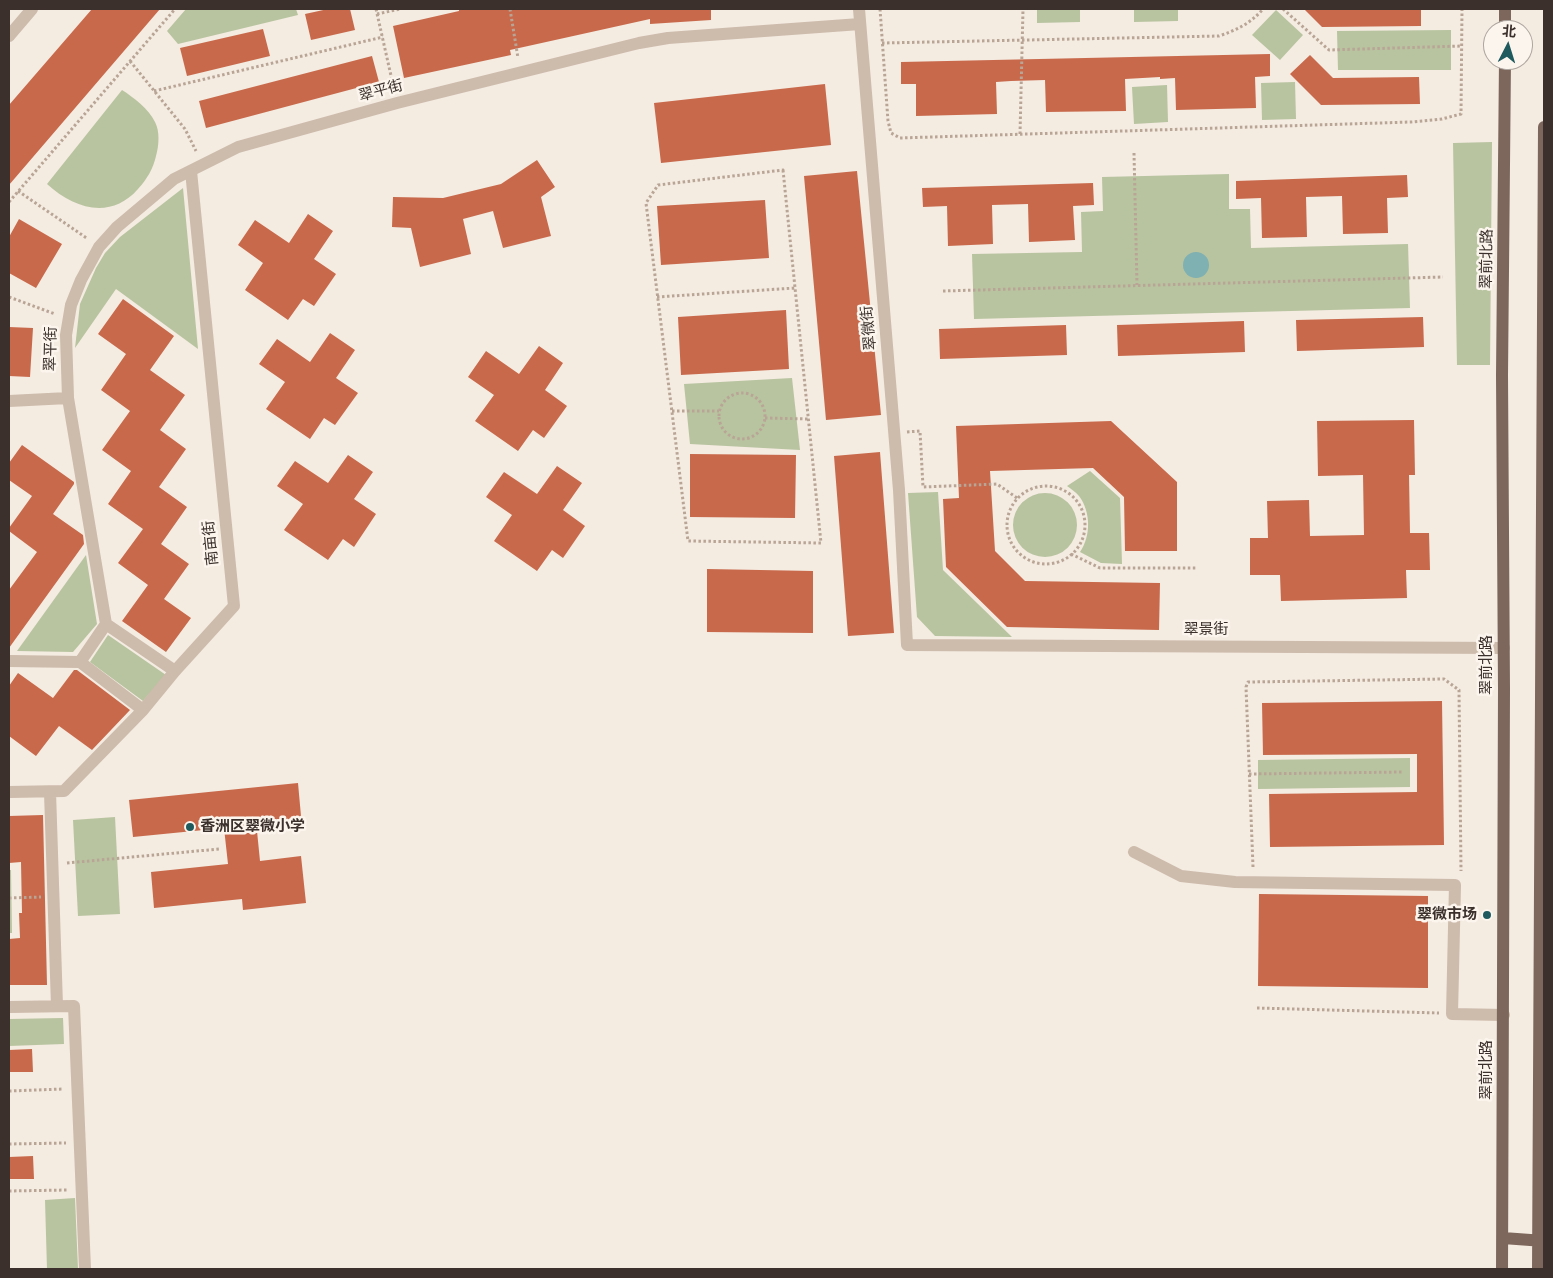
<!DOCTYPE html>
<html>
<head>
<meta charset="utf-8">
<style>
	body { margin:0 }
	#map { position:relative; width:1553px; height:1278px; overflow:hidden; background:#f4ebe1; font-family:"Open Sans","Noto Sans SC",sans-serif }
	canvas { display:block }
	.frame { position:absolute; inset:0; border:10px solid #3b302b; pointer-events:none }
	.north { position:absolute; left:1483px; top:20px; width:50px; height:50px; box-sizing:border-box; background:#fbf5ee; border:1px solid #aea6a0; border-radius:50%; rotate:5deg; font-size:14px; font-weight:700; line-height:20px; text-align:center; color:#3b302b }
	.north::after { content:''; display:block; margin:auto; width:18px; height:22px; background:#1f5a5e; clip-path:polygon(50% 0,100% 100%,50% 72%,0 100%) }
</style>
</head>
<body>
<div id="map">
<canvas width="1553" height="1278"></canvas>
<div class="frame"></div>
<div class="north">北</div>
</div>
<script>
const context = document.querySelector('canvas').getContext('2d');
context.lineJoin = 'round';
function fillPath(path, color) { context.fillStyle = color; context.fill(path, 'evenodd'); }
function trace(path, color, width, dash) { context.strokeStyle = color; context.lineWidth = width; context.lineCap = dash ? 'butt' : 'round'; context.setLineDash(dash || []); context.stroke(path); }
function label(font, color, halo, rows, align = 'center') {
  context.font = font + ' "Open Sans","Noto Sans SC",sans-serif'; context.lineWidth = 5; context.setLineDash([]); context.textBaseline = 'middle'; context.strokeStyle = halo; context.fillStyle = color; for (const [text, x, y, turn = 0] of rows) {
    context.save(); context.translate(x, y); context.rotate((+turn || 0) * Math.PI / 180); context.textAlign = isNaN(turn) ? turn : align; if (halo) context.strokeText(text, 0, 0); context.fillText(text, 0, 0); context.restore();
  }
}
fillPath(new Path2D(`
	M 186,9 L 296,9 L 298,15 L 178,44 L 167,31 Z
	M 1037,9 L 1080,9 L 1080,22 L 1037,23 Z
	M 1134,9 L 1178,9 L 1178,21 L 1134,22 Z
	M 1276,10 L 1303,35 L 1280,60 L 1252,35 Z
	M 1451,30 L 1451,70 L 1338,70 L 1337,31 Z
	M 1295,82 L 1296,119 L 1262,120 L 1261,83 Z
	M 1167,85 L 1168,122 L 1134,124 L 1132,87 Z
	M 122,90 C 133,97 149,109 155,122 C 160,131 159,146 156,156 C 153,169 147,179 138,189 C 111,220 74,209 47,184 Z
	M 1492,142 L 1490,365 L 1457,365 L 1453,143 Z
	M 1229,174 L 1229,209 L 1250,209 L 1251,248 L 1408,244 L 1410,308 L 974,319 L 972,254 L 1082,252 L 1081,212 L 1103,211 L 1102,177 Z
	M 183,188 L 198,349 L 116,289 L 75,348 L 80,304 L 96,268 L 105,253 L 120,237 Z
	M 792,378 L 800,450 L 690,444 L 684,384 Z
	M 1090,471 L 1120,498 L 1122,564 L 1101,563 L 1080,552 C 1091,536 1091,512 1079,496 C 1076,492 1071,489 1067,486 Z
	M 938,492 L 943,570 L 1012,637 L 935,636 L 917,617 L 908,493 Z
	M1013 525a32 32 0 1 1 64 0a32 32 0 1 1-64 0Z
	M 86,555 L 97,624 L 73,652 L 17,651 Z
	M 108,635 L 166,675 L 143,701 L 90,662 Z
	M 1410,758 L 1410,787 L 1258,789 L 1258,760 Z
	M 115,817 L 120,914 L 78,916 L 73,820 Z
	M 9,870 L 11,870 L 12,933 L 9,933 Z
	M 63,1018 L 64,1044 L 9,1046 L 9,1019 Z
	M 75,1198 L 78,1269 L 47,1269 L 45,1200 Z`), '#b8c4a0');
fillPath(new Path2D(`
	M1183 265a13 13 0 1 1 26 0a13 13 0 1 1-26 0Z`), '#7fb0b2');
fillPath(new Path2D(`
	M 92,9 L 160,9 L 9,185 L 9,105 Z
	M 328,9 L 350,9 L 355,30 L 311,40 L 305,14 Z
	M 459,9 L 711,9 L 711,20 L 650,24 L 650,19 L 510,50 L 511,55 L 404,78 L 393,26 L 459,11 Z
	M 1304,9 L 1421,9 L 1421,26 L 1322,27 Z
	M 263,29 L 270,56 L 187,76 L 180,48 Z
	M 1270,54 L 1270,76 L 1255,77 L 1256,108 L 1176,110 L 1175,78 L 1160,79 L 1160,77 L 1125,79 L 1126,111 L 1046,112 L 1045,80 L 1011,81 L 996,82 L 997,114 L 916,116 L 916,84 L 901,84 L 901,62 Z
	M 1310,55 L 1333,78 L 1419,77 L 1420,104 L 1321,105 L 1290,74 Z
	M 372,56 L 379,82 L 206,128 L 199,101 Z
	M 825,84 L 831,145 L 661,163 L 654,103 Z
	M 537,160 L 555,187 L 541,197 L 551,236 L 503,248 L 493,211 L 463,219 L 471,254 L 420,267 L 411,228 L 392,227 L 393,197 L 443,198 L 501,184 Z
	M 857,171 L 881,415 L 826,420 L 804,176 Z
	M 1407,175 L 1408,197 L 1387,198 L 1388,233 L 1343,234 L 1342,196 L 1306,197 L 1307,237 L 1262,238 L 1261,198 L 1236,199 L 1236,181 Z
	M 1093,183 L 1094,205 L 1073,206 L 1075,240 L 1029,242 L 1028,204 L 992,205 L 993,244 L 948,246 L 947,206 L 923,207 L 922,188 Z
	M 765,200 L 769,258 L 661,265 L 657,206 Z
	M 308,214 L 333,231 L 314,259 L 336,274 L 314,306 L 303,299 L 288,320 L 245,290 L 263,263 L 238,245 L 255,220 L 289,243 Z
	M 19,219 L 62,244 L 36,288 L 9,273 L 9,237 Z
	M 123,299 L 174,336 L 150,370 L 185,395 L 160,430 L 186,449 L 159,487 L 187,507 L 161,544 L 189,564 L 164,599 L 191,618 L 166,652 L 122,621 L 148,585 L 118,563 L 143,529 L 108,504 L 131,471 L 102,450 L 130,411 L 101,390 L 126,354 L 98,334 Z
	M 786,310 L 789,369 L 681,375 L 678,317 Z
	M 1423,317 L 1424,347 L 1297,351 L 1296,320 Z
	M 1244,321 L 1245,352 L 1118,356 L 1117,325 Z
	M 1066,325 L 1067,355 L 940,359 L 939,329 Z
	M 9,327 L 33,328 L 30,377 L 9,376 Z
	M 330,333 L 355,350 L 336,378 L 358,393 L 335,425 L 324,418 L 310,439 L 266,409 L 285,382 L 259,364 L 277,339 L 310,362 Z
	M 539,346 L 563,363 L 545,390 L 567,406 L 544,438 L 533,430 L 518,451 L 475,421 L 494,395 L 468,377 L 486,351 L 519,374 Z
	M 1414,420 L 1415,475 L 1409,475 L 1410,533 L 1429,533 L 1430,570 L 1406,570 L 1407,598 L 1281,601 L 1280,575 L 1250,575 L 1250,538 L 1268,538 L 1267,501 L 1309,500 L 1310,536 L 1364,535 L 1363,475 L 1318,476 L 1317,421 Z
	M 1111,421 L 1177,482 L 1177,551 L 1125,551 L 1124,497 L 1093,468 L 990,471 L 995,551 L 1025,581 L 1160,583 L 1159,630 L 1007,627 L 946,567 L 943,499 L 959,498 L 956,426 Z
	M 22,445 L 74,482 L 74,484 L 53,514 L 83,535 L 84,544 L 9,648 L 9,590 L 37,552 L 9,531 L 9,528 L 32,496 L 9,480 L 9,463 Z
	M 880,452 L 894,633 L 848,636 L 834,456 Z
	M 690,454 L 796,455 L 795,518 L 690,517 Z
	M 348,455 L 373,472 L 354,499 L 376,514 L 354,547 L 343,539 L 328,560 L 284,530 L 303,504 L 277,486 L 295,461 L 328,483 Z
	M 557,466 L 582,483 L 563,510 L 585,526 L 563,558 L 552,550 L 537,571 L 494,541 L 512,515 L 486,497 L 504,472 L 537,494 Z
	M 707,569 L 813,571 L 813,633 L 707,632 Z
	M 74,670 L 77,670 L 130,710 L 92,750 L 59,726 L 36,756 L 9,736 L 9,686 L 18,673 L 53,698 Z
	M 1442,701 L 1444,845 L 1270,847 L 1269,794 L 1417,792 L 1417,754 L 1263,755 L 1262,703 Z
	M 298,783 L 302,827 L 257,831 L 260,861 L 301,856 L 306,903 L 243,910 L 242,899 L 154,908 L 151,872 L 228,864 L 224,828 L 133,837 L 129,800 Z
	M 43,815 L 47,985 L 9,985 L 9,939 L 20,938 L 19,913 L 22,913 L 21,862 L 9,863 L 9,816 Z
	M 1259,894 L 1428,896 L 1428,988 L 1258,986 Z
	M 32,1049 L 33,1072 L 9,1072 L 9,1050 Z
	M 33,1156 L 34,1179 L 9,1179 L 9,1157 Z`), '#c8694b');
trace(new Path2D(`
	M 376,9 L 394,89
	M 510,9 L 518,58
	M 880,9 L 888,121 L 891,133 L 900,138 L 1411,122 L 1442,119 L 1461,114 L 1462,9
	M 1283,9 L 1329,50 L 1462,46
	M 377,14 L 400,9
	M 882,43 L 1219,36 C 1237,30 1251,23 1263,9
	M 130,61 L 185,129 L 196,151
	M 154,91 L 383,37
	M 1020,134 L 1023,9
	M 1134,153 L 1137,285
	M 783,170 L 821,543 L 688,541 L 646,203 L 658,185 Z
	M 18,191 L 88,239
	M 9,202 L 175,9
	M 943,291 L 1443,277
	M 9,297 L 55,314
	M 657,297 L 795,288
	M719 416a23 23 0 1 1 46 0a23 23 0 1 1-46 0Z
	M 672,411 L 719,411
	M 765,418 L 809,419
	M 907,432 L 920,431 L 923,487 L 997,484 L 1017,498
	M1007 525a39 39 0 1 1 78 0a39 39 0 1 1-78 0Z
	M 1071,554 L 1100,568 L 1197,568
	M 1249,774 L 1403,772
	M 67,863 L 219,849
	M 1253,867 L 1246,687 L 1248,682 L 1444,679 L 1459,690 L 1461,871
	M 9,898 L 41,897
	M 1257,1008 L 1439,1013
	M 9,1091 L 63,1089
	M 9,1144 L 66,1143
	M 9,1191 L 68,1190`), '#b9a596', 3, [2.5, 2.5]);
trace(new Path2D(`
	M 859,9 L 899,490 L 907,645 L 1504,648
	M 9,36 L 32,9
	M 68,398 L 66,335 L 71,305 L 81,280 L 99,247 L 117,227 L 174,179 L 238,147 L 397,103 L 639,43 L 668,38 L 860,24
	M 9,401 L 68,398 L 106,624 L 80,662 L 9,661
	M 106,624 L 175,671
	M 80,662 L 143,710
	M 9,792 L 64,791 L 143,710 L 175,671 L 234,606 L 191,171
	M 50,792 L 57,1006
	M 1134,852 L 1181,876 L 1235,882 L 1455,885 L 1452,1014 L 1504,1015
	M 9,1007 L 74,1006 L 85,1269`), '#cdbbac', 12);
trace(new Path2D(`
	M 1505,30 L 1505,9
	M 1503,1238 L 1544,1241
	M 1502,1269 L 1504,689 L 1502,375 L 1505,60
	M 1538,1269 L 1544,127`), '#7d675c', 12);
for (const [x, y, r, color] of [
	[190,827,5,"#1f5a5e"],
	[1487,915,5,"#1f5a5e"]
]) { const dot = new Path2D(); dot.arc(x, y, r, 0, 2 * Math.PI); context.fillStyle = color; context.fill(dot); trace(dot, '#fbf5ee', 2); }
label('15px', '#3b302b', '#fbf5ee', [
	["翠平街",381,91,-15],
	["翠前北路",1487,259,-89],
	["翠微街",869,328,-95],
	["翠平街",51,349,-89],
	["南亩街",211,543,-96],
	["翠景街",1206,630],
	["翠前北路",1487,665,-90],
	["翠前北路",1487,1070,-90]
]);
label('bold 15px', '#3b302b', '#fbf5ee', [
	["香洲区翠微小学",200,827],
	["翠微市场",1477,915,"right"]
], 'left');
</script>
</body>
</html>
